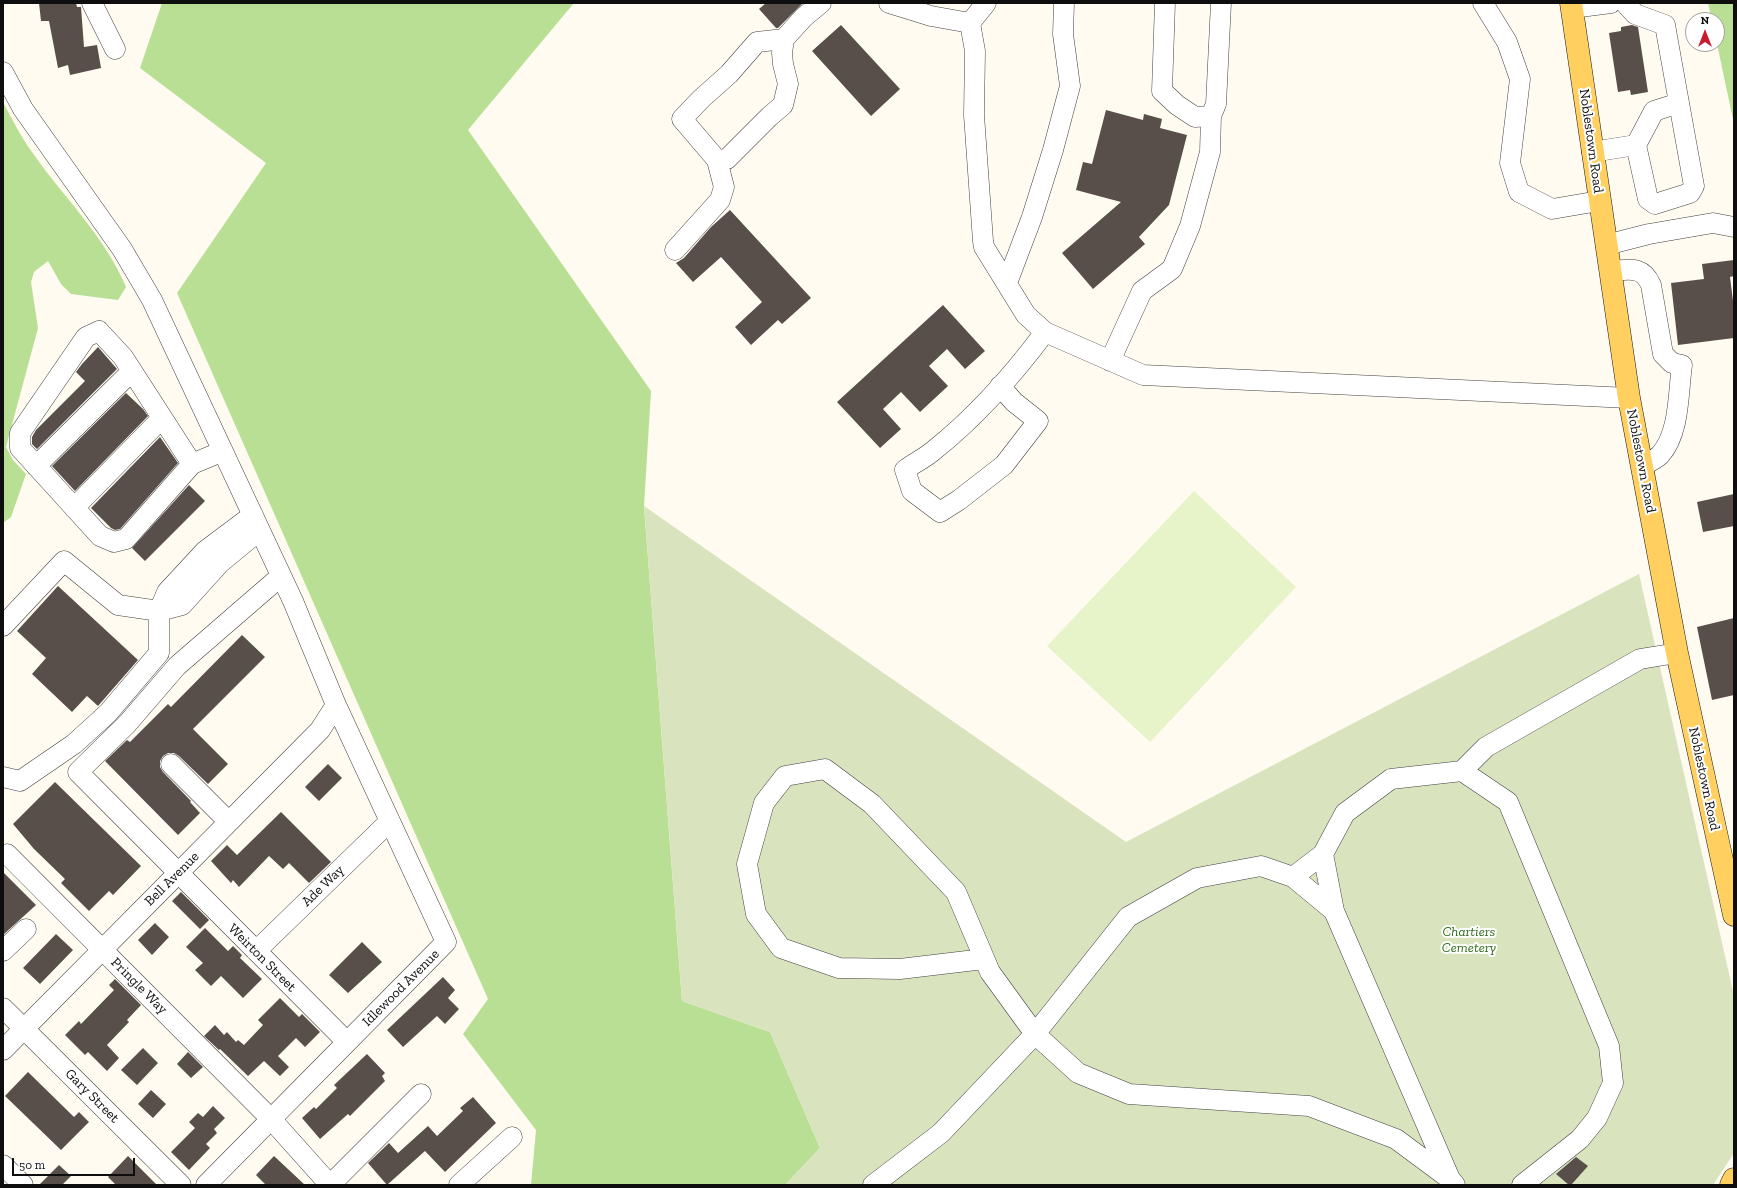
<!DOCTYPE html>
<html>
<head>
<meta charset="utf-8">
<style>
	body { margin:0 }
	#map { position:relative; width:1737px; height:1188px; overflow:hidden; background:#fffbf0; font-family:"Zilla Slab",serif }
	canvas { display:block }
	.frame { position:absolute; inset:0; border:4px solid #0e0e0e; pointer-events:none }
	.north { position:absolute; left:1685px; top:12px; width:40px; height:40px; box-sizing:border-box; background:#fff; border:1px solid #9f9f9f; border-radius:50%; rotate:0deg; font-size:11px; font-weight:700; line-height:16px; text-align:center; color:#0e0e0e }
	.north::after { content:''; display:block; margin:auto; width:14px; height:18px; background:#ca1b2c; clip-path:polygon(50% 0,100% 100%,50% 72%,0 100%) }
	.scale { position:absolute; left:12px; top:1158px; width:123px; height:18px; box-sizing:border-box; border:2px solid #0e0e0e; border-top:0; padding-left:5px; font-size:12px; line-height:14px; white-space:nowrap; color:#0e0e0e; -webkit-text-stroke:3px #fff; paint-order:stroke }
</style>
</head>
<body>
<div id="map">
<canvas width="1737" height="1188"></canvas>
<div class="frame"></div>
<div class="north">N</div>
<div class="scale">50 m</div>
</div>
<script>
const context = document.querySelector('canvas').getContext('2d');
context.lineJoin = 'round';
function fillPath(path, color) { context.fillStyle = color; context.fill(path, 'evenodd'); }
function trace(path, color, width, dash) { context.strokeStyle = color; context.lineWidth = width; context.lineCap = dash ? 'butt' : 'round'; context.setLineDash(dash || []); context.stroke(path); }
function label(font, color, halo, rows, align = 'center') {
  context.font = font + ' "Zilla Slab",serif'; context.lineWidth = 4; context.setLineDash([]); context.textBaseline = 'middle'; context.strokeStyle = halo; context.fillStyle = color; for (const [text, x, y, turn = 0] of rows) {
    context.save(); context.translate(x, y); context.rotate((+turn || 0) * Math.PI / 180); context.textAlign = isNaN(turn) ? turn : align; if (halo) context.strokeText(text, 0, 0); context.fillText(text, 0, 0); context.restore();
  }
}
fillPath(new Path2D(`
	M 162,3 L 574,3 L 468,130 L 651,391 L 644,506 L 682,1001 L 770,1032 L 820,1148 L 785,1185 L 531,1185 L 536,1130 L 463,1034 L 488,999 L 177,293 L 266,163 L 140,68 Z
	M 1708,3 L 1734,3 L 1734,124 L 1717,44 L 1717,20 L 1712,20 Z
	M 3,102 C 12,119 21,137 32,152 C 63,197 105,236 126,287 L 118,300 L 71,294 L 61,284 L 48,261 L 34,272 L 31,282 L 38,328 L 6,447 L 13,460 L 26,474 L 11,517 L 3,523 Z`), '#b9df94');
fillPath(new Path2D(`
	M 644,506 L 1126,842 L 1639,574 L 1734,996 L 1734,1153 L 1713,1185 L 785,1185 L 820,1148 L 770,1032 L 682,1001 Z`), '#d9e3be');
fillPath(new Path2D(`
	M 1194,491 L 1296,587 L 1150,742 L 1047,646 Z`), '#e7f3c8');
fillPath(new Path2D(`
	M 39,3 L 76,3 L 77,7 L 81,7 L 84,47 L 97,45 L 101,68 L 70,75 L 68,65 L 58,68 L 49,21 L 41,21 Z
	M 766,3 L 803,3 L 778,28 L 776,28 L 759,9 Z
	M 841,25 L 900,89 L 871,116 L 812,51 Z
	M 1632,25 L 1638,27 L 1648,92 L 1631,95 L 1630,90 L 1618,92 L 1609,33 L 1621,31 L 1621,27 Z
	M 1106,110 L 1143,120 L 1144,114 L 1162,119 L 1160,128 L 1187,135 L 1169,205 L 1139,237 L 1145,244 L 1093,289 L 1062,253 L 1121,202 L 1076,190 L 1083,162 L 1092,164 Z
	M 730,210 L 811,298 L 782,324 L 778,320 L 751,345 L 735,327 L 762,302 L 721,257 L 693,282 L 676,263 L 684,258 L 711,227 Z
	M 1734,260 L 1734,276 L 1730,277 L 1734,309 L 1734,338 L 1678,345 L 1671,283 L 1704,279 L 1702,264 Z
	M 943,305 L 985,351 L 965,369 L 947,349 L 929,366 L 948,386 L 920,412 L 901,392 L 883,409 L 901,429 L 880,448 L 837,402 Z
	M 98,347 L 117,369 L 37,449 L 32,444 L 32,437 L 36,430 L 85,381 L 76,372 L 82,364 Z
	M 126,393 L 143,409 L 148,416 L 75,491 L 52,466 Z
	M 160,437 L 178,463 L 120,529 L 115,530 L 111,528 L 91,508 Z
	M 189,485 L 205,501 L 145,561 L 132,548 Z
	M 1734,494 L 1734,526 L 1703,532 L 1697,502 Z
	M 58,586 L 138,660 L 98,706 L 87,696 L 72,712 L 32,674 L 46,658 L 17,631 Z
	M 1734,618 L 1734,695 L 1712,700 L 1697,627 Z
	M 242,635 L 265,657 L 193,729 L 228,764 L 208,784 L 179,756 L 174,753 L 168,753 L 163,756 L 160,761 L 160,767 L 163,772 L 191,801 L 190,802 L 200,813 L 178,835 L 105,761 L 127,740 L 130,742 L 168,704 L 171,707 Z
	M 328,764 L 342,778 L 319,801 L 305,787 Z
	M 55,782 L 141,866 L 113,895 L 109,891 L 89,911 L 61,883 L 65,879 L 34,849 L 13,824 Z
	M 281,812 L 331,862 L 309,883 L 289,863 L 283,869 L 269,856 L 239,887 L 233,880 L 231,883 L 211,861 L 227,845 L 237,855 Z
	M 3,872 L 36,905 L 3,935 Z
	M 181,892 L 209,920 L 200,929 L 172,901 Z
	M 155,923 L 169,937 L 152,955 L 138,940 Z
	M 205,928 L 228,951 L 233,946 L 242,955 L 240,958 L 262,979 L 243,998 L 221,976 L 211,986 L 195,970 L 203,963 L 186,947 Z
	M 56,934 L 73,950 L 40,984 L 23,968 Z
	M 362,942 L 382,962 L 348,993 L 329,975 Z
	M 443,977 L 455,990 L 448,998 L 459,1009 L 445,1024 L 437,1016 L 403,1047 L 387,1030 Z
	M 115,979 L 141,1005 L 127,1020 L 129,1022 L 107,1045 L 119,1058 L 107,1071 L 88,1052 L 85,1055 L 65,1035 L 79,1021 L 81,1024 L 114,990 L 109,985 Z
	M 280,998 L 299,1017 L 302,1014 L 320,1032 L 305,1047 L 296,1038 L 278,1056 L 289,1067 L 280,1076 L 264,1061 L 248,1076 L 220,1049 L 219,1050 L 204,1036 L 215,1025 L 224,1035 L 227,1032 L 236,1042 L 238,1040 L 244,1045 L 263,1025 L 258,1020 Z
	M 143,1048 L 158,1063 L 137,1085 L 121,1070 Z
	M 188,1052 L 203,1067 L 191,1078 L 177,1064 Z
	M 367,1054 L 385,1073 L 382,1076 L 385,1081 L 350,1116 L 348,1114 L 320,1139 L 302,1118 L 314,1107 L 316,1109 L 337,1088 L 334,1085 Z
	M 28,1072 L 74,1117 L 79,1112 L 89,1122 L 61,1150 L 5,1096 Z
	M 151,1090 L 166,1104 L 153,1118 L 138,1104 Z
	M 473,1097 L 496,1123 L 445,1172 L 425,1151 L 387,1185 L 368,1163 L 389,1143 L 398,1153 L 428,1126 L 437,1136 L 463,1111 L 460,1108 Z
	M 213,1106 L 225,1118 L 214,1129 L 217,1133 L 206,1144 L 210,1148 L 189,1170 L 171,1152 L 195,1128 L 189,1122 L 198,1113 L 203,1117 Z
	M 128,1156 L 157,1185 L 116,1185 L 108,1177 Z
	M 274,1156 L 305,1185 L 266,1185 L 256,1175 Z
	M 1576,1157 L 1588,1166 L 1571,1185 L 1569,1185 L 1556,1174 Z
	M 59,1165 L 71,1176 L 62,1185 L 39,1185 Z`), '#584e4a');
const minor = new Path2D(`
	M 92,3 L 115,49
	M 889,3 L 931,16 L 970,23
	M 986,3 L 970,23 L 975,51 L 974,115 L 983,241 L 984,247 L 1026,315 L 1045,332 L 1143,375 L 1629,398
	M 1165,3 L 1162,91 L 1177,105 L 1195,117 L 1211,116 L 1216,104 L 1221,3
	M 1483,3 L 1507,42 L 1520,79 L 1510,163 L 1519,192 L 1552,209 L 1599,201
	M 1572,8 L 1611,3
	M 784,39 L 757,42 L 729,74 L 701,99 L 682,119 L 717,160 L 727,159 L 770,116 L 783,105 L 788,84 L 783,64 L 782,53 L 784,39 L 804,17 L 821,3
	M 3,72 L 23,109 L 122,249 L 152,300 L 293,601 L 336,705 L 446,942 L 206,1185
	M 1636,145 L 1648,199 L 1655,204 L 1690,193 L 1694,186 L 1679,103
	M 1592,152 L 1636,145 L 1654,111 L 1679,103 L 1665,25 L 1635,14 L 1625,3
	M 1606,245 L 1649,234 L 1713,223 L 1734,227
	M 675,250 L 720,200 L 724,187 L 717,160
	M 1610,271 C 1629,270 1642,265 1651,285 L 1663,354 L 1672,363 L 1682,365 C 1678,393 1680,433 1660,455 C 1656,459 1648,463 1642,466
	M 1007,283 L 1032,217 L 1053,150 L 1070,86 L 1063,34 L 1064,3
	M 1110,361 L 1142,291 L 1172,269 L 1190,226 L 1210,152 L 1211,116
	M 1000,386 L 1014,402 L 1038,421 L 1004,465 L 959,500 L 940,512 L 912,491 L 905,470 C 914,463 925,458 933,451 C 976,417 1013,375 1045,332
	M 192,464 L 123,357 L 99,331 L 86,337 L 20,433 L 20,448 L 100,536 L 114,542 L 126,539 L 192,464 L 223,451
	M 36,466 L 132,371
	M 74,508 L 162,418
	M 253,515 L 205,551 L 167,592 L 159,611 L 182,605 L 220,563 L 260,530
	M 281,576 L 177,666 L 127,724 L 78,772 L 347,1042
	M 3,626 L 64,561 L 118,605 L 159,611 L 159,653 L 108,713 L 74,744 L 20,781 L 3,777
	M 171,764 L 229,822
	M 1462,771 L 1486,747 L 1640,659 L 1677,653
	M 7,854 L 271,1119 L 330,1185
	M 1293,877 L 1323,854
	M 3,951 L 26,929
	M 256,951 L 390,821
	M 984,959 L 900,969 L 839,968 L 781,948 L 756,914 L 747,864 L 764,803 L 785,776 L 825,769 L 872,804 L 956,892 L 990,972 L 1035,1034 L 1078,1073 L 1129,1094 L 1309,1106 L 1396,1139 L 1450,1179 L 1455,1185
	M 3,1008 L 181,1185
	M 3,1050 L 320,730 L 336,705
	M 3,1165 L 23,1185
	M 1450,1179 L 1334,911 L 1323,854 L 1345,813 L 1391,779 L 1462,771 L 1508,802 L 1609,1046 L 1613,1083 L 1597,1118 L 1580,1139 L 1522,1185
	M 330,1185 L 421,1094
	M 459,1185 L 512,1137
	M 873,1185 L 941,1133 L 1035,1034 L 1128,917 L 1197,878 L 1261,866 L 1293,877 L 1334,911`);
const major = new Path2D(`
	M 1571,3 L 1629,398 L 1677,653 L 1734,915
	M 1731,1185 L 1734,1179`);
trace(minor, '#414141', 21);
trace(major, '#1f1f1f', 23);
trace(minor, '#fff', 20);
trace(major, '#ffd060', 22);
label('14px', '#0e0e0e', '#fff', [
	["Noblestown Road",1591,141,82],
	["Noblestown Road",1641,461,79],
	["Noblestown Road",1704,779,78],
	["Bell Avenue",172,879,-45],
	["Ade Way",323,886,-44],
	["Weirton Street",262,958,45],
	["Pringle Way",139,986,45],
	["Idlewood Avenue",401,988,-45],
	["Gary Street",92,1096,45]
]);
label('italic 14px', '#2e6c19', '#fff', [
	["Chartiers",1469,932],
	["Cemetery",1469,948]
]);
</script>
</body>
</html>
